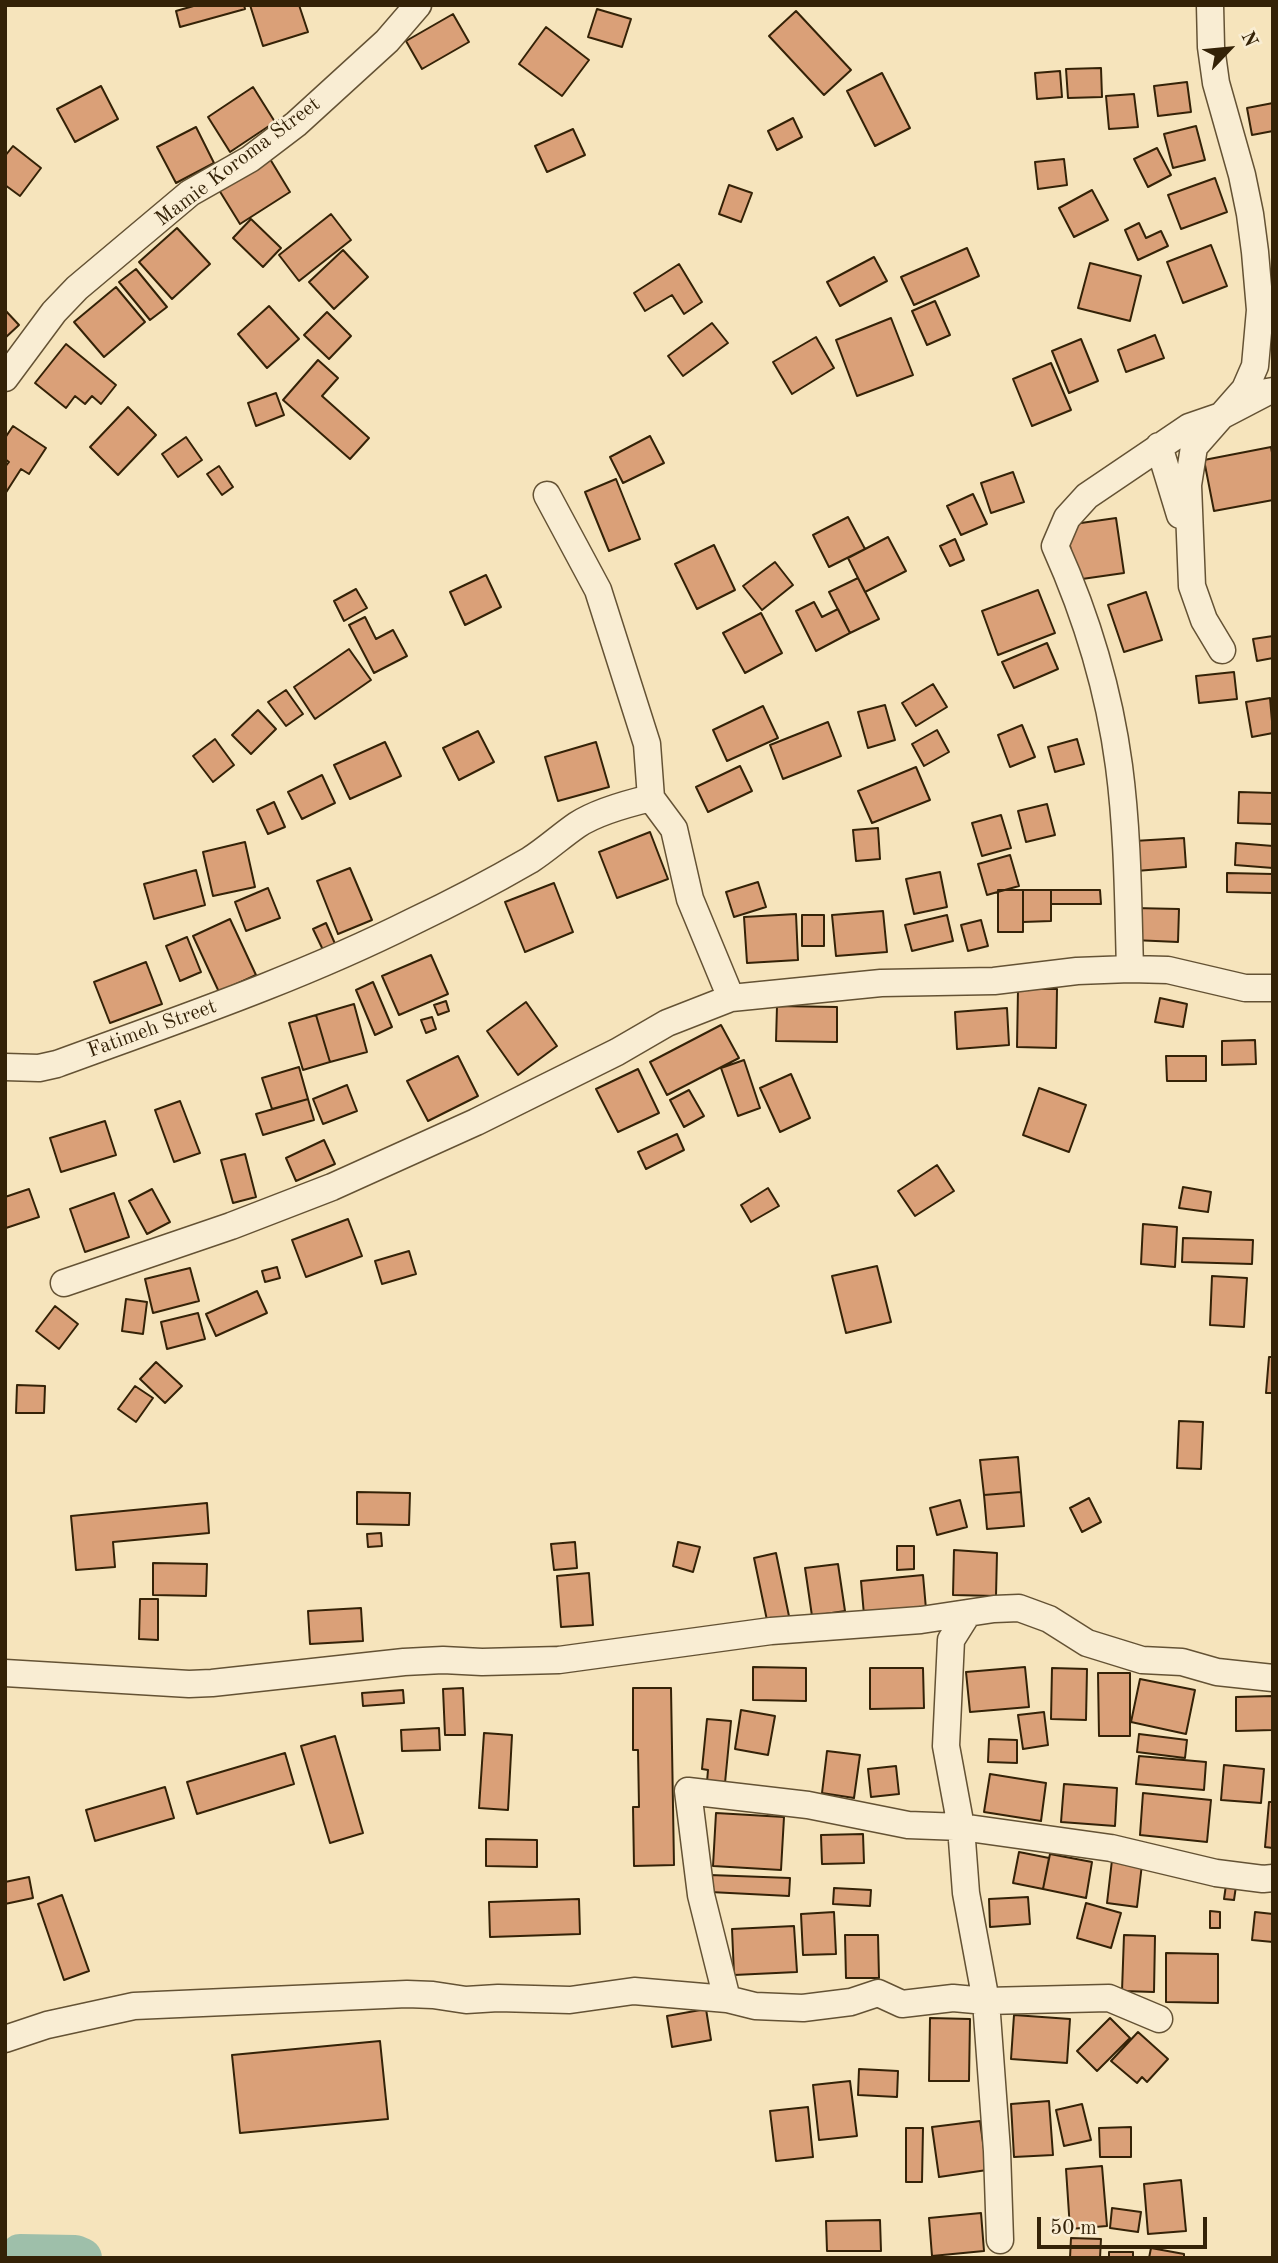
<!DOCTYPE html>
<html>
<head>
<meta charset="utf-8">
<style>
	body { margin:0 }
	#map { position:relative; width:1278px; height:2263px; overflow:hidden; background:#f6e4bc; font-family:"Old Standard TT",serif }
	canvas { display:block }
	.frame { position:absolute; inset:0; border:7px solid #342207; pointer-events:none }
	.north { position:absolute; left:1194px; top:14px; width:70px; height:70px; -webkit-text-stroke:5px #f9edd3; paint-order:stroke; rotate:64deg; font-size:19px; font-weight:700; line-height:28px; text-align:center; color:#342207 }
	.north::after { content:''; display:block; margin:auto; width:24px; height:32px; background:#342207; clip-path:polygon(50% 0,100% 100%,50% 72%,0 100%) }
	.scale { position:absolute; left:1037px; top:2217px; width:170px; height:32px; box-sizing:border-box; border:4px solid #342207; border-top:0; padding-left:9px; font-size:21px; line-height:24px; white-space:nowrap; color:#342207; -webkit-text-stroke:5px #f9edd3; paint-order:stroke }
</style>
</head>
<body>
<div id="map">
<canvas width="1278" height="2263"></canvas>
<div class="frame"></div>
<div class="north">N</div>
<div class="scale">50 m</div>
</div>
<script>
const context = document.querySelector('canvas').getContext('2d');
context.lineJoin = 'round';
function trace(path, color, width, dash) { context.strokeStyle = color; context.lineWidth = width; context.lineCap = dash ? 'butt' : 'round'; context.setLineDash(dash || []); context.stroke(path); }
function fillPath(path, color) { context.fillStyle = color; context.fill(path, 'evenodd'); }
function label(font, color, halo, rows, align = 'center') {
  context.font = font + ' "Old Standard TT",serif'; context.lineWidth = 5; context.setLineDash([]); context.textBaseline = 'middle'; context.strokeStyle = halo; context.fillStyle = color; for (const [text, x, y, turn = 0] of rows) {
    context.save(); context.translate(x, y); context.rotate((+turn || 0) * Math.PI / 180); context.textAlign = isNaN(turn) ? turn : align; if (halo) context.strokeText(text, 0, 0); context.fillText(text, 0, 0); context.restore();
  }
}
trace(new Path2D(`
	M 21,2258 L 20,2254 L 75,2255 L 82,2258`), '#9ebfaa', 40);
const building = new Path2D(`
	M 197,5 L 244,5 L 245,9 L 180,27 L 176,11 Z
	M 250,5 L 299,5 L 308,32 L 263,46 Z
	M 597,9 L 631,19 L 622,47 L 588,37 Z
	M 796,11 L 851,70 L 824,95 L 769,36 Z
	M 453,14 L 469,42 L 422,69 L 406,41 Z
	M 546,27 L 589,60 L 562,96 L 519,64 Z
	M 1101,68 L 1102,97 L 1068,98 L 1066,69 Z
	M 1060,71 L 1062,97 L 1037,99 L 1035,73 Z
	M 882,73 L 910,128 L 875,146 L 847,91 Z
	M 1187,82 L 1191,112 L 1158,116 L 1154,86 Z
	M 101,86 L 118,119 L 75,142 L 57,109 Z
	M 253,87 L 275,122 L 230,152 L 208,117 Z
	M 1134,94 L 1138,127 L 1109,129 L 1106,96 Z
	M 1273,103 L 1273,131 L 1252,135 L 1247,108 Z
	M 793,118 L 802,137 L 777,150 L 768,131 Z
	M 1196,126 L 1205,160 L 1173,168 L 1164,134 Z
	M 196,127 L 214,163 L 176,183 L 157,147 Z
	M 573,129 L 585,155 L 547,172 L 535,146 Z
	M 13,146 L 41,168 L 20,196 L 5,185 L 5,156 Z
	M 1157,148 L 1171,175 L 1148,187 L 1134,159 Z
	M 270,159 L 290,192 L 240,224 L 219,190 Z
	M 1064,159 L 1067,185 L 1038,189 L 1035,162 Z
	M 1215,178 L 1227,212 L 1181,229 L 1168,195 Z
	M 729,185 L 752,193 L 741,222 L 719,214 Z
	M 1092,190 L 1108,220 L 1074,237 L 1059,208 Z
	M 331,214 L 351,240 L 299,281 L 279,255 Z
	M 251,219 L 281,248 L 263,267 L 233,238 Z
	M 1139,223 L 1146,238 L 1161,231 L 1168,246 L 1138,260 L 1125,230 Z
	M 177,228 L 210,264 L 172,299 L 139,262 Z
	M 1211,245 L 1227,286 L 1183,303 L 1167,262 Z
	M 967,248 L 979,276 L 914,305 L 901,277 Z
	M 343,250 L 368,277 L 334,309 L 309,282 Z
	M 874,257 L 887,281 L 840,306 L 827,282 Z
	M 1090,263 L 1141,276 L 1130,321 L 1078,308 Z
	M 679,264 L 702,302 L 684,314 L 672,295 L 645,311 L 634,293 Z
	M 136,269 L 167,307 L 150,320 L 119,282 Z
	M 116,287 L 145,322 L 104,357 L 74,322 Z
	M 935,301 L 950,335 L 927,345 L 912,311 Z
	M 269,306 L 299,339 L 267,368 L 238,334 Z
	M 5,310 L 19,325 L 5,338 Z
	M 327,312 L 351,336 L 329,359 L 304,335 Z
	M 891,318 L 913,375 L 857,396 L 836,340 Z
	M 712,323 L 728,343 L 683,376 L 668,356 Z
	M 1155,335 L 1164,358 L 1126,372 L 1118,350 Z
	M 816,337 L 834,368 L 792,394 L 773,362 Z
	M 1081,339 L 1098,381 L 1069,393 L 1052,351 Z
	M 66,344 L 116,385 L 101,404 L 92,396 L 85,404 L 75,396 L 66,408 L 35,383 Z
	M 318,360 L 338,378 L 322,396 L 369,438 L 350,459 L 283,400 Z
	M 1051,363 L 1071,410 L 1032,426 L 1013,379 Z
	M 276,393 L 284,415 L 256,426 L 248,403 Z
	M 128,407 L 156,435 L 118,475 L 90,447 Z
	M 13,426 L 46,448 L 29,474 L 21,469 L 5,494 L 5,467 L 9,462 L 5,459 L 5,438 Z
	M 650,436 L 664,463 L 623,483 L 610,457 Z
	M 186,437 L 202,460 L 178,477 L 162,454 Z
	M 1271,447 L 1273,458 L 1273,500 L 1214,511 L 1204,460 Z
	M 219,466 L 233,487 L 222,495 L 207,474 Z
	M 1013,472 L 1024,502 L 991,513 L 981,483 Z
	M 616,479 L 640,539 L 609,551 L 585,492 Z
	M 973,494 L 987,524 L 961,535 L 947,506 Z
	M 848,517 L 865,549 L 829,567 L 813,535 Z
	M 1116,518 L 1124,573 L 1075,580 L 1067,525 Z
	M 888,537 L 906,571 L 865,592 L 848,558 Z
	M 955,539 L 964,560 L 950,566 L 940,546 Z
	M 714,545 L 735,590 L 697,609 L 675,564 Z
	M 775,562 L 793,585 L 762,610 L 743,586 Z
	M 486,575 L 501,607 L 465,625 L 450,592 Z
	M 858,578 L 879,619 L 850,633 L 829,592 Z
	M 356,589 L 367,608 L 344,621 L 334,601 Z
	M 1038,590 L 1055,633 L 998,655 L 982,611 Z
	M 1146,592 L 1162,640 L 1124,652 L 1108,605 Z
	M 814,602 L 822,617 L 838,609 L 850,633 L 816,651 L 796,611 Z
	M 761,613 L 782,653 L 745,673 L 723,633 Z
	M 365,617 L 376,639 L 393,630 L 407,656 L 374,673 L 349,625 Z
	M 1273,636 L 1273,658 L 1257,661 L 1253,639 Z
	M 1047,643 L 1058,669 L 1014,688 L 1002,662 Z
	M 349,649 L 371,680 L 315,719 L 294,687 Z
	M 1234,672 L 1237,699 L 1199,703 L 1196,676 Z
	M 933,684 L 947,707 L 916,726 L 902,703 Z
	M 286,690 L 303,714 L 286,726 L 268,702 Z
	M 1270,698 L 1273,733 L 1252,737 L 1246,702 Z
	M 885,705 L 895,740 L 868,748 L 858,712 Z
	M 763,706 L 778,738 L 727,761 L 713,730 Z
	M 258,710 L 276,729 L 251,754 L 232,735 Z
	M 828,722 L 841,756 L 783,779 L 770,745 Z
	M 1022,725 L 1035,757 L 1010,767 L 998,735 Z
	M 937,730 L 949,752 L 924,766 L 912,744 Z
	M 478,731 L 494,762 L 459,780 L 443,748 Z
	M 215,739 L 234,765 L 213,782 L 193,756 Z
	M 1077,739 L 1084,764 L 1055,772 L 1048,747 Z
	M 385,742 L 401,776 L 350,799 L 334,765 Z
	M 596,742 L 609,787 L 558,801 L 545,757 Z
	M 740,766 L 752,791 L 708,812 L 696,787 Z
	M 916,767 L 930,800 L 872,823 L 858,791 Z
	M 322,775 L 335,803 L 302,819 L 288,792 Z
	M 1239,792 L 1273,793 L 1273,824 L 1238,823 Z
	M 274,802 L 285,827 L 268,834 L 257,810 Z
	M 1047,804 L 1055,835 L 1026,842 L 1018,811 Z
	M 1001,815 L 1011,848 L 982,856 L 972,823 Z
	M 878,828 L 880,859 L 856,861 L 853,830 Z
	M 650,832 L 668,879 L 617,898 L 599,852 Z
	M 1184,838 L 1186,867 L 1136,871 L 1134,841 Z
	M 245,842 L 255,887 L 213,896 L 203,852 Z
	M 1236,843 L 1273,846 L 1273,868 L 1235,865 Z
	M 1010,855 L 1019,886 L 987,895 L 978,864 Z
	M 350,868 L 372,920 L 338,934 L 317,881 Z
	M 196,870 L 205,905 L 154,919 L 144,884 Z
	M 940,872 L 947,907 L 914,914 L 906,879 Z
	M 1227,873 L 1273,874 L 1273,893 L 1227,892 Z
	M 758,882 L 766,907 L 734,917 L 726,892 Z
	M 554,883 L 573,932 L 525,952 L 505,902 Z
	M 268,888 L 280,918 L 246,931 L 235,902 Z
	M 998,890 L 1023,890 L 1023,932 L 998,932 Z
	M 1023,890 L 1051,890 L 1051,921 L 1023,922 Z
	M 1051,890 L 1100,890 L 1101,904 L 1051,904 Z
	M 1134,908 L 1179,909 L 1178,942 L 1133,940 Z
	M 883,911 L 887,952 L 836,956 L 832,915 Z
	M 796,914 L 798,960 L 747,963 L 744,917 Z
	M 802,915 L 824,915 L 824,946 L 802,946 Z
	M 947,915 L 953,941 L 912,951 L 905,925 Z
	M 230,919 L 256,975 L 219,992 L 193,936 Z
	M 981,920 L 988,946 L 968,951 L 961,925 Z
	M 326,923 L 336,946 L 324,952 L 313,929 Z
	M 187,937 L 201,972 L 180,981 L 166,946 Z
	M 431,955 L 448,994 L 399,1015 L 382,976 Z
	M 146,962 L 162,1004 L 110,1023 L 94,982 Z
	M 373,982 L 392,1027 L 375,1035 L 356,990 Z
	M 1018,989 L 1057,989 L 1056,1048 L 1017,1047 Z
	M 1160,998 L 1187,1004 L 1183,1027 L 1155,1022 Z
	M 446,1001 L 449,1011 L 438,1015 L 434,1005 Z
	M 526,1002 L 557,1046 L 518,1075 L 487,1031 Z
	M 354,1004 L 367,1052 L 330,1062 L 316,1015 Z
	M 777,1006 L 837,1007 L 837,1042 L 776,1041 Z
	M 1007,1008 L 1009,1045 L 957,1049 L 955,1012 Z
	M 316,1015 L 330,1062 L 303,1070 L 289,1023 Z
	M 432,1017 L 436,1029 L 426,1033 L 421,1020 Z
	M 721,1025 L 739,1058 L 667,1095 L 650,1062 Z
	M 1255,1040 L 1256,1064 L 1222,1065 L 1222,1041 Z
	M 458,1056 L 478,1096 L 428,1121 L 407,1081 Z
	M 1166,1056 L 1206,1056 L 1206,1081 L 1167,1081 Z
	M 744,1060 L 760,1108 L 738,1116 L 721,1068 Z
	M 299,1067 L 308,1099 L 272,1109 L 262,1078 Z
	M 638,1069 L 659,1113 L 618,1132 L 596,1089 Z
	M 791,1074 L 810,1118 L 780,1132 L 760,1088 Z
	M 347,1085 L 357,1111 L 323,1124 L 313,1099 Z
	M 1039,1088 L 1086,1105 L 1069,1152 L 1023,1135 Z
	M 689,1090 L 704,1116 L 684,1127 L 670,1100 Z
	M 308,1099 L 314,1120 L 263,1135 L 256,1114 Z
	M 180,1101 L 200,1153 L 174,1162 L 155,1110 Z
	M 105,1121 L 116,1155 L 61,1172 L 50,1138 Z
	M 677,1134 L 684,1150 L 646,1169 L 638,1152 Z
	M 324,1140 L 335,1164 L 296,1181 L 286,1158 Z
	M 245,1154 L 256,1197 L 233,1203 L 221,1160 Z
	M 937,1165 L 954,1191 L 915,1216 L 898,1191 Z
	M 1183,1187 L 1211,1192 L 1208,1212 L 1179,1208 Z
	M 768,1188 L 779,1206 L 751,1222 L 741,1205 Z
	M 29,1189 L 39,1217 L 6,1228 L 5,1197 Z
	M 152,1189 L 170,1222 L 147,1234 L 129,1201 Z
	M 114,1193 L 129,1237 L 85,1252 L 70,1209 Z
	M 348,1219 L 362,1256 L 306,1277 L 292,1240 Z
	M 1143,1224 L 1177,1227 L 1175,1267 L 1141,1264 Z
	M 1183,1238 L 1253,1240 L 1252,1264 L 1182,1262 Z
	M 409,1251 L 416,1274 L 382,1284 L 375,1261 Z
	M 877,1266 L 891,1322 L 846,1333 L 832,1276 Z
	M 277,1267 L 280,1278 L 265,1282 L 262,1271 Z
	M 190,1268 L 199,1301 L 153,1313 L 145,1279 Z
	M 1212,1276 L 1247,1278 L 1244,1327 L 1210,1325 Z
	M 257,1291 L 267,1313 L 216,1336 L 206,1314 Z
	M 126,1299 L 147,1302 L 143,1334 L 122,1331 Z
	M 55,1306 L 78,1324 L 59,1349 L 36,1331 Z
	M 198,1313 L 205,1339 L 167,1349 L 161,1322 Z
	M 1269,1357 L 1273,1357 L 1273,1393 L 1266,1393 Z
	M 156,1362 L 182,1386 L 165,1403 L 140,1379 Z
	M 17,1385 L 45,1386 L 44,1413 L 16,1413 Z
	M 135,1386 L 153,1398 L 136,1422 L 118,1409 Z
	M 1179,1421 L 1203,1422 L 1201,1469 L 1177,1468 Z
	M 1018,1457 L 1021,1492 L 984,1495 L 980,1460 Z
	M 357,1492 L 410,1493 L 409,1525 L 357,1524 Z
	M 1021,1492 L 1024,1526 L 987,1529 L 984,1495 Z
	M 1089,1498 L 1101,1522 L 1082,1532 L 1070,1508 Z
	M 960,1500 L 967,1527 L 937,1535 L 930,1508 Z
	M 207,1503 L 209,1533 L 113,1542 L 115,1567 L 76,1570 L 71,1516 Z
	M 381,1533 L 382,1546 L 368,1547 L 367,1534 Z
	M 575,1542 L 577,1568 L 554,1570 L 551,1544 Z
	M 678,1542 L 700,1547 L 693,1572 L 673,1566 Z
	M 897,1546 L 914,1546 L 914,1569 L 897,1570 Z
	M 954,1550 L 997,1553 L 996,1596 L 953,1595 Z
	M 776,1553 L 790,1621 L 768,1625 L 754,1558 Z
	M 153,1563 L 207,1564 L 206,1596 L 153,1595 Z
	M 838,1564 L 845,1611 L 812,1616 L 805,1568 Z
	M 589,1573 L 593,1625 L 561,1627 L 557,1576 Z
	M 923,1575 L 926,1609 L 864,1615 L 861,1581 Z
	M 140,1599 L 158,1599 L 158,1640 L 139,1639 Z
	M 361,1608 L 363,1641 L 310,1644 L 308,1611 Z
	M 753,1667 L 806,1668 L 806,1701 L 753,1700 Z
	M 1025,1667 L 1029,1707 L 970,1712 L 966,1672 Z
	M 870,1668 L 923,1668 L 924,1708 L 870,1709 Z
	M 1052,1668 L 1087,1669 L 1086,1720 L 1051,1719 Z
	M 1098,1673 L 1130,1673 L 1130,1736 L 1099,1736 Z
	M 1140,1679 L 1195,1690 L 1186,1734 L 1131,1722 Z
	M 463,1688 L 465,1735 L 445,1735 L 443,1689 Z
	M 633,1688 L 671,1688 L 674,1865 L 634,1866 L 633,1807 L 639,1807 L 638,1750 L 633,1750 Z
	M 403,1690 L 404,1703 L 363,1706 L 362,1693 Z
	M 1273,1696 L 1273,1730 L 1236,1731 L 1236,1697 Z
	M 741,1710 L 775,1716 L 768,1755 L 735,1749 Z
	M 1044,1712 L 1048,1745 L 1023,1749 L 1018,1715 Z
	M 707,1719 L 731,1721 L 725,1783 L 707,1782 L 708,1770 L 702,1769 Z
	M 439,1728 L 440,1750 L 402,1751 L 401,1730 Z
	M 484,1733 L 512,1735 L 508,1810 L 479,1808 Z
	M 1139,1734 L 1187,1740 L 1185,1758 L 1137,1752 Z
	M 335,1736 L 363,1833 L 330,1843 L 301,1746 Z
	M 989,1739 L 1017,1740 L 1017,1763 L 988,1762 Z
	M 827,1751 L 860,1755 L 854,1798 L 822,1793 Z
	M 285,1753 L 294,1784 L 197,1814 L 187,1782 Z
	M 1139,1756 L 1206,1762 L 1204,1790 L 1136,1784 Z
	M 1224,1765 L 1264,1769 L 1261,1803 L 1221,1800 Z
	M 896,1766 L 899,1794 L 871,1797 L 868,1769 Z
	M 990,1774 L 1046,1783 L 1041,1821 L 984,1812 Z
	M 1064,1784 L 1117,1788 L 1115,1826 L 1061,1822 Z
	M 165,1787 L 174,1818 L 95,1841 L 86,1810 Z
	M 1143,1793 L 1211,1800 L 1207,1842 L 1140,1835 Z
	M 1269,1802 L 1273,1802 L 1273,1848 L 1265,1847 Z
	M 716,1813 L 784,1817 L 781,1870 L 713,1866 Z
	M 863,1834 L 864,1863 L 822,1864 L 821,1835 Z
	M 486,1839 L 537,1840 L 537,1867 L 486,1866 Z
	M 1019,1852 L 1049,1858 L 1043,1889 L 1013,1883 Z
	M 1050,1854 L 1092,1862 L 1086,1898 L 1043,1889 Z
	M 1112,1860 L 1142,1864 L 1137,1907 L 1107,1903 Z
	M 710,1875 L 790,1878 L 789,1896 L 710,1892 Z
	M 29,1877 L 33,1898 L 5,1904 L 5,1882 Z
	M 1226,1885 L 1236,1886 L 1234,1900 L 1224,1899 Z
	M 834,1888 L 871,1890 L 870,1906 L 833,1904 Z
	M 62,1895 L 89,1971 L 64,1980 L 38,1904 Z
	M 1028,1897 L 1030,1924 L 990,1927 L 989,1899 Z
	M 579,1899 L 580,1934 L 490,1937 L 489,1902 Z
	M 1086,1903 L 1121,1913 L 1111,1948 L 1077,1938 Z
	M 1210,1911 L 1220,1912 L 1220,1928 L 1210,1928 Z
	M 834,1912 L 836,1954 L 803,1955 L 801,1914 Z
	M 1255,1912 L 1273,1914 L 1273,1942 L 1252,1940 Z
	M 794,1926 L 797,1972 L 734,1975 L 732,1929 Z
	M 845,1935 L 878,1935 L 879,1978 L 846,1978 Z
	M 1124,1935 L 1155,1936 L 1154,1992 L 1122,1991 Z
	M 1166,1953 L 1218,1954 L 1218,2003 L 1166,2002 Z
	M 706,2009 L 711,2040 L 672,2047 L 667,2016 Z
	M 1014,2015 L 1070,2019 L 1067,2063 L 1011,2059 Z
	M 930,2018 L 970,2019 L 969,2081 L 929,2081 Z
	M 1110,2018 L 1130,2038 L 1097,2071 L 1077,2051 Z
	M 1138,2032 L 1168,2059 L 1147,2082 L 1142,2077 L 1137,2083 L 1111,2061 Z
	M 380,2041 L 388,2119 L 240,2133 L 232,2055 Z
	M 859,2069 L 898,2071 L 897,2097 L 858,2095 Z
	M 850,2081 L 857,2136 L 819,2140 L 813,2085 Z
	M 1049,2101 L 1053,2155 L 1014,2157 L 1011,2104 Z
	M 1082,2104 L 1091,2140 L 1064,2146 L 1056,2110 Z
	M 808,2107 L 813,2157 L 776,2161 L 770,2111 Z
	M 980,2121 L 987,2170 L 939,2177 L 932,2127 Z
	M 1131,2127 L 1131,2157 L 1100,2157 L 1099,2128 Z
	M 906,2128 L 923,2128 L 922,2182 L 906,2182 Z
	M 1102,2166 L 1107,2226 L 1070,2229 L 1066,2169 Z
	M 1181,2180 L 1186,2231 L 1148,2234 L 1144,2184 Z
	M 1112,2208 L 1141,2212 L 1138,2232 L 1110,2228 Z
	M 981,2213 L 984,2251 L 932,2256 L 929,2218 Z
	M 880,2220 L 881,2251 L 827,2251 L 826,2221 Z
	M 1071,2238 L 1101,2239 L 1100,2258 L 1070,2258 Z
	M 1151,2248 L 1184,2254 L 1184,2258 L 1149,2258 Z
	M 1109,2252 L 1133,2252 L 1133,2258 L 1109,2258 Z`);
fillPath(building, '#daa078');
trace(building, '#342207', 2);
const minor = new Path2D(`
	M 1210,5 L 1211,47 L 1216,83 L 1242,175 L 1250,214 L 1255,252 L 1260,310 L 1255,366 L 1245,389 L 1194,447 L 1188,485 L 1192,586 L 1204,620 L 1222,650
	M 5,378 L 54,312 L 77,288 L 190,193 L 250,159 L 296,124 L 387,41 L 418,5
	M 1159,446 L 1180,515
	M 547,495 L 598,590 L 647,744 L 651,798 L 674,829 L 690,899 L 731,998
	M 1130,969 C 1128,902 1128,834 1119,766 C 1109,691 1086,615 1055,546 L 1067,518 L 1087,496 L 1189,427 L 1221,416 L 1267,392 L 1273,391
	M 5,1067 L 39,1068 L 57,1064 C 177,1020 298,979 412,922 C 452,903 492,882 530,860 C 547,849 561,836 577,825 C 595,813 630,803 651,798
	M 64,1283 L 231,1226 L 332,1187 L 476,1122 L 617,1052 L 667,1023 L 731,998 L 881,983 L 994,981 L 1077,971 L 1130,969 L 1168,970 L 1245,988 L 1273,988
	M 968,1613 L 951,1640 L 946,1746 L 961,1827 L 966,1893 L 986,2001 L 997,2151 L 1000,2240
	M 5,1673 L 189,1684 L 212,1683 L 404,1662 L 443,1660 L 482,1662 L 559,1660 L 771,1631 L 921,1620 L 994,1609 L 1019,1608 L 1049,1619 L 1087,1643 L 1142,1660 L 1182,1662 L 1217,1672 L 1273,1678
	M 727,1999 L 701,1895 L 688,1791 L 808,1805 L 908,1825 L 961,1827 L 1111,1848 L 1216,1873 L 1263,1879 L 1273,1878
	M 5,2039 L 47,2025 L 134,2006 L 407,1994 L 433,1995 L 466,2000 L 498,1998 L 570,2000 L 634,1991 L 727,1999 L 755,2006 L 803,2008 L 851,2002 L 878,1993 L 902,2004 L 953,1998 L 986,2001 L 1109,1998 L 1159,2019`);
trace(minor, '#645234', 29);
trace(minor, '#f9edd3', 26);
label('21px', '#342207', '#f9edd3', [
	["Mamie Koroma Street",238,162,-37],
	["Fatimeh Street",152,1029,-20]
]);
</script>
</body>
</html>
